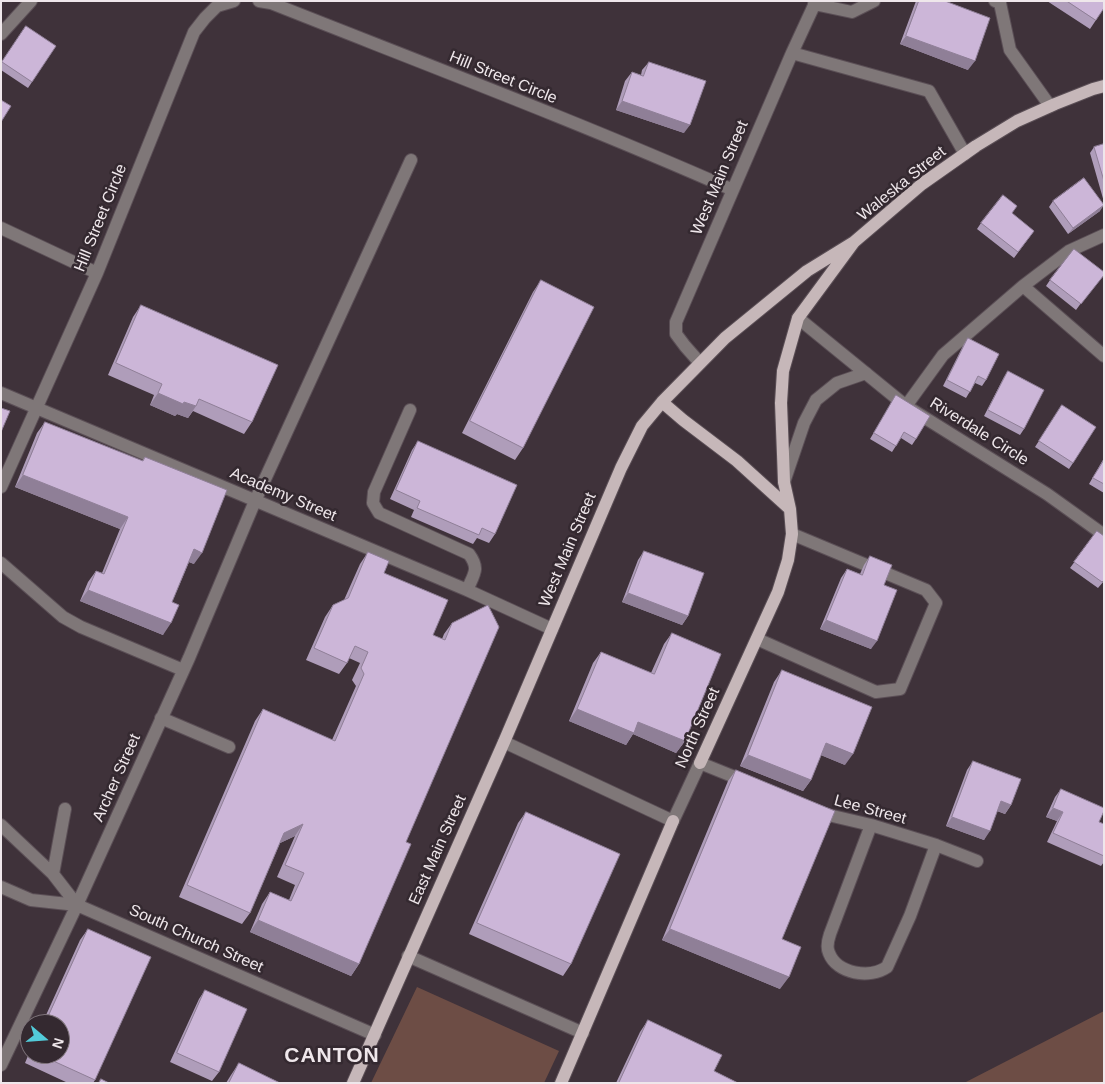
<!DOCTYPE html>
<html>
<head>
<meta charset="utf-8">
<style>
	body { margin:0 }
	#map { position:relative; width:1105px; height:1084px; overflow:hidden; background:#3f323a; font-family:Arial,sans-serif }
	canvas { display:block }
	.frame { position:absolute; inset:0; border:2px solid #efe7eb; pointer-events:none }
	.north { position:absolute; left:20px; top:1014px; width:50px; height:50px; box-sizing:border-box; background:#342930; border:1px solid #7f757b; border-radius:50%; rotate:108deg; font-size:14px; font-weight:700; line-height:20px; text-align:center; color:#efe7eb }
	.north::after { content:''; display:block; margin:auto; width:18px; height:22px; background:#52cbd9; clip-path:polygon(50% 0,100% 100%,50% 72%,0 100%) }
</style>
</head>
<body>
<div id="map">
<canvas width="1105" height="1084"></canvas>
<div class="frame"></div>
<div class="north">N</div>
</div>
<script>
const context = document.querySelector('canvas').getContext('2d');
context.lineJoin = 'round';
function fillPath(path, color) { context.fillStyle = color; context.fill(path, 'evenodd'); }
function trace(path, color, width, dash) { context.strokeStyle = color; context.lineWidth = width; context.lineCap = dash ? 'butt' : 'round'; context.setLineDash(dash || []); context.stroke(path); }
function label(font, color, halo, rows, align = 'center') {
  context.font = font + ' Arial,sans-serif'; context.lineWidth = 5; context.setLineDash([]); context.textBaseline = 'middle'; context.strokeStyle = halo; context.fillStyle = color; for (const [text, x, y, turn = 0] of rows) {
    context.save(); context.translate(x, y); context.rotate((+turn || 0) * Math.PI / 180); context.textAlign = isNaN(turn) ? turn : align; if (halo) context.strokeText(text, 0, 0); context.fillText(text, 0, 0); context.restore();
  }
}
fillPath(new Path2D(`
	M 417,987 L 559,1051 L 544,1083 L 371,1083 Z
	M 1104,1011 L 1104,1083 L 964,1083 Z`), '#6d4d45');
const minor = new Path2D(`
	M 259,1 L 271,3 C 425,64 581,123 733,190
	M 995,1 L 1000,3 L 1010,50 L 1050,106
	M 814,4 L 852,12 L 874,1
	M 1,34 L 31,1
	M 792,53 L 929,91 L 965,154
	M 1,228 L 97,273
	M 1023,286 L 1104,356
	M 798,318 L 906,406 L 1047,494 L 1104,535
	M 700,363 L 685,346 L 676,334 L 676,322 L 792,53 L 816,1
	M 1,393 L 467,590 L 552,629
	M 906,406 L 943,355 L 1023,286 L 1069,251 L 1104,235
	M 410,410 L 374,492 L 373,503 L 379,513 L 469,554 C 480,569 474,574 467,590
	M 784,482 L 804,423 L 816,400 L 837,383 L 866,373
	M 1,487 L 97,273 L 194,32 L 205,18 L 217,6 L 234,1
	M 1,563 L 63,617 L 81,627 L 183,670
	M 757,639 L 876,692 L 900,689 L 936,603 L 926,590 L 792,534
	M 161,718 L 229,747
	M 504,742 L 673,821 L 700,763 L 747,782
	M 819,812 L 824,814 L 871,825 L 936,845 L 977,861
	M 1,825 L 53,874 L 77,905
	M 871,825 L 830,934 C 828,940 826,947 829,953 C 837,974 870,979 887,967 L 910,916 L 936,845
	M 53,874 L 65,809
	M 1,887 L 31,900 L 77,905 L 375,1035
	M 408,956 L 583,1033
	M 1,1065 L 77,905 L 189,658 L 255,501 L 411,160`);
const major = new Path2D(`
	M 662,402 L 683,420 L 737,461 L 790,509
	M 700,763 L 778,592 L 788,560 L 792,534 L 790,509 L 784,482 L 783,454 L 781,403 L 783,371 L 798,318 L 854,242 L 922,184 L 976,146 L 1017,121 L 1055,104 L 1093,89 L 1104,86
	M 353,1083 L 504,742 L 621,468 L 642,426 L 662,402 L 725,338 L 807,271 L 854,242
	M 561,1083 L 673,821`);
trace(minor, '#5b4f56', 14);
trace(major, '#5b4f56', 14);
trace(minor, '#7f7778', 12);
trace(major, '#c6b7b9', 12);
fillPath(new Path2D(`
	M 916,1 L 945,1 L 968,70 L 900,44 Z
	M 1047,1 L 1104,1 L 1096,20 L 1090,29 Z
	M 26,26 L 32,82 L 28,88 L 1,70 L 1,63 Z
	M 649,62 L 684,133 L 616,110 L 625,81 L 632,72 L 641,75 L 642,70 Z
	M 1104,144 L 1104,202 L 1090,153 L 1094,147 Z
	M 1053,201 L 1100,211 L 1068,234 L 1049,207 Z
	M 1012,214 L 1034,231 L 1014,258 L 977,229 L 981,223 Z
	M 1104,272 L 1076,310 L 1046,286 L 1050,280 Z
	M 541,280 L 523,448 L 515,460 L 462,433 L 533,292 Z
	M 141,305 L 252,422 L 244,434 L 193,411 L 188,418 L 177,414 L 175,416 L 150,405 L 154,395 L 108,375 L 133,317 Z
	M 968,338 L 986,380 L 982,386 L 975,383 L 966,398 L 943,386 L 964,344 Z
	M 1008,371 L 1024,429 L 1020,435 L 984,416 L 1004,377 Z
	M 896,395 L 916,439 L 912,445 L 901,438 L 892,452 L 870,439 Z
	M 1062,405 L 1073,463 L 1069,469 L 1035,447 Z
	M 45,422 L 142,461 L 145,457 L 194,564 L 189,562 L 172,602 L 163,635 L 80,601 L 88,582 L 96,571 L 102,573 L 120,529 L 15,487 L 37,433 Z
	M 418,441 L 495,534 L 489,543 L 477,538 L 473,544 L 411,517 L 414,510 L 390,499 L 412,450 Z
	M 1104,458 L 1104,493 L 1089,484 Z
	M 1097,531 L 1104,581 L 1098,588 L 1070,568 Z
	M 644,551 L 688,616 L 682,625 L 622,602 L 638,560 Z
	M 368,552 L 433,635 L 442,639 L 444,634 L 452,623 L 406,842 L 359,964 L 351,976 L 250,932 L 262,904 L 270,892 L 289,900 L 295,885 L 277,877 L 295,836 L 280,843 L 250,913 L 242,924 L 179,897 L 255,721 L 263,709 L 332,740 L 356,686 L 352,680 L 360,663 L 349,658 L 347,663 L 339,674 L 306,660 L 325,617 L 333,605 L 344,600 L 360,564 Z
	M 870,556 L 884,585 L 871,649 L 820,629 L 841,578 L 847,569 L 860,574 L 864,565 Z
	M 672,633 L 685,741 L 676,753 L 633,734 L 626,745 L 569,721 L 593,663 L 601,652 L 651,673 L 664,644 Z
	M 782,670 L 845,765 L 821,755 L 811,780 L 803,791 L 740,766 L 774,682 Z
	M 973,761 L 1011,805 L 1005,814 L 997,811 L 984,840 L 946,826 L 967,770 Z
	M 736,770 L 780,989 L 662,940 L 728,781 Z
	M 1061,789 L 1099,822 L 1104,824 L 1104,862 L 1101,866 L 1047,842 L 1057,821 L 1046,817 L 1055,797 Z
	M 526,812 L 571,964 L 563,976 L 469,934 L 518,823 Z
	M 88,929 L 95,1080 L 93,1083 L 68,1083 L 25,1063 L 30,1051 L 30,1054 L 60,1054 L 60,1024 L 42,1024 L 80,940 Z
	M 205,990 L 219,1072 L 212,1081 L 170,1062 L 199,999 Z
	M 648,1020 L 714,1071 L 738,1083 L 616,1083 L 640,1032 Z
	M 239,1063 L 280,1083 L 226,1083 L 231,1075 Z`), '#af9dba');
fillPath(new Path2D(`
	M 906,36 L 975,61 L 968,70 L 900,44 Z
	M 622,101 L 690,125 L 684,133 L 616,110 Z
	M 1104,205 L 1100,211 L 1068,234 L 1073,228 Z
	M 158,393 L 184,402 L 196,406 L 188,418 L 177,414 L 175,416 L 150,405 Z
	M 23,475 L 128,517 L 120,529 L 15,487 Z
	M 194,549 L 202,553 L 194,564 L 186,561 Z
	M 88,590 L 171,623 L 163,635 L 80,601 Z
	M 628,593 L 688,616 L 682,625 L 622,602 Z
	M 826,620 L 877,641 L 871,649 L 820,629 Z
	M 577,709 L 638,722 L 685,741 L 676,753 L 633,734 L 626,745 L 569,721 Z
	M 826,743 L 853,754 L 845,765 L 818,754 Z
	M 748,755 L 811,780 L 803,791 L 740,766 Z
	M 1001,801 L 1011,805 L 1005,814 L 995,810 Z
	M 1053,808 L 1063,812 L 1057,821 L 1046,817 Z
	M 952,817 L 990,831 L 984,840 L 946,826 Z
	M 303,824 L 295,836 L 276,845 L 284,833 Z
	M 258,920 L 359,964 L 351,976 L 250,932 Z
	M 670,929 L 789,977 L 780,989 L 662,940 Z`), '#8f7f97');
const building = new Path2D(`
	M 919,1 L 945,1 L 990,18 L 975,61 L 906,36 Z
	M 1067,1 L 1104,1 L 1104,8 L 1096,20 Z
	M 26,26 L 56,46 L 32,82 L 2,62 Z
	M 649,62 L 706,81 L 690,125 L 622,101 L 632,72 L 643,76 Z
	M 1,100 L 11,106 L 1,122 Z
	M 1104,144 L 1104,181 L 1094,147 Z
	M 1084,178 L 1104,205 L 1073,228 L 1053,201 Z
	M 1003,195 L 1017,206 L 1012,213 L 1034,231 L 1018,252 L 981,223 Z
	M 1074,249 L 1104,272 L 1104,275 L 1081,304 L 1050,280 Z
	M 541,280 L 594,307 L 523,448 L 470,421 Z
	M 141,305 L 278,365 L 252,422 L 199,399 L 196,406 L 184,402 L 183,404 L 158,393 L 162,384 L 116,363 Z
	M 968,338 L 999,354 L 986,380 L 978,376 L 970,392 L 947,380 Z
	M 1008,371 L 1044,390 L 1024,429 L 988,410 Z
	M 896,395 L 930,416 L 916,439 L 904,432 L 896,446 L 874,433 Z
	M 1062,405 L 1096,427 L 1073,463 L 1039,441 Z
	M 1,408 L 10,411 L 1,432 Z
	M 45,422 L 143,461 L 145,457 L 227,490 L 202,553 L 194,549 L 172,602 L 179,605 L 171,623 L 88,590 L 96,571 L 104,574 L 128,517 L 23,475 Z
	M 418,441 L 517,485 L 495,534 L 482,528 L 479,535 L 417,508 L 420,501 L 396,490 Z
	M 1104,460 L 1104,484 L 1093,478 Z
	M 1097,531 L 1104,536 L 1104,580 L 1102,582 L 1074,562 Z
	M 644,551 L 704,573 L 688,616 L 628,593 Z
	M 368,552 L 389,561 L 384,573 L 448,600 L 433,635 L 445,640 L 452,623 L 488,605 L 499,627 L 406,842 L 411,844 L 359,964 L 258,920 L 270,892 L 291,901 L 304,873 L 285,865 L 303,824 L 284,833 L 250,913 L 187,885 L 263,709 L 335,741 L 364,674 L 361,668 L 368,652 L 355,646 L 347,663 L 314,648 L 333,605 L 348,598 Z
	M 870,556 L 892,565 L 884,585 L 897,590 L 877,641 L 826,620 L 847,569 L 862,575 Z
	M 672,633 L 721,654 L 685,741 L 638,722 L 634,733 L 577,709 L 601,652 L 654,674 Z
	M 782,670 L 872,707 L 853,754 L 826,743 L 811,780 L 748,755 Z
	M 973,761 L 1021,779 L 1011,805 L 1001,801 L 990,831 L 952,817 Z
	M 736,770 L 835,811 L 782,939 L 801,947 L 789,977 L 670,929 Z
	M 1061,789 L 1104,808 L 1104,811 L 1099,822 L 1104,824 L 1104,856 L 1053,833 L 1063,812 L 1053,808 Z
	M 526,812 L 620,854 L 571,964 L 477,923 Z
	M 88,929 L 151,957 L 95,1080 L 38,1054 L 60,1054 L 60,1024 L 45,1024 Z
	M 205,990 L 247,1009 L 219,1072 L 177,1053 Z
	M 648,1020 L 722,1055 L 714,1071 L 738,1083 L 619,1083 Z
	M 239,1063 L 280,1083 L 229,1083 Z
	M 101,1079 L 109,1083 L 99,1083 Z`);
fillPath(building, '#ccb6d8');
trace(building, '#8f7f97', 1);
label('16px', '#efe7eb', '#342930', [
	["Hill Street Circle",503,78,22],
	["West Main Street",720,178,-67],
	["Waleska Street",902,184,-39],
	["Hill Street Circle",101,218,-68],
	["Riverdale Circle",979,432,32],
	["Academy Street",283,495,23],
	["West Main Street",568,550,-67],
	["North Street",698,728,-66],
	["Archer Street",117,778,-66],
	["Lee Street",870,810,15],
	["East Main Street",438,850,-66],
	["South Church Street",196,939,24]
]);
context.letterSpacing = '1px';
label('bold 21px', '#efe7eb', '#342930', [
	["CANTON",332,1056]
]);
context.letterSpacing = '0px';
</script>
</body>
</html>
